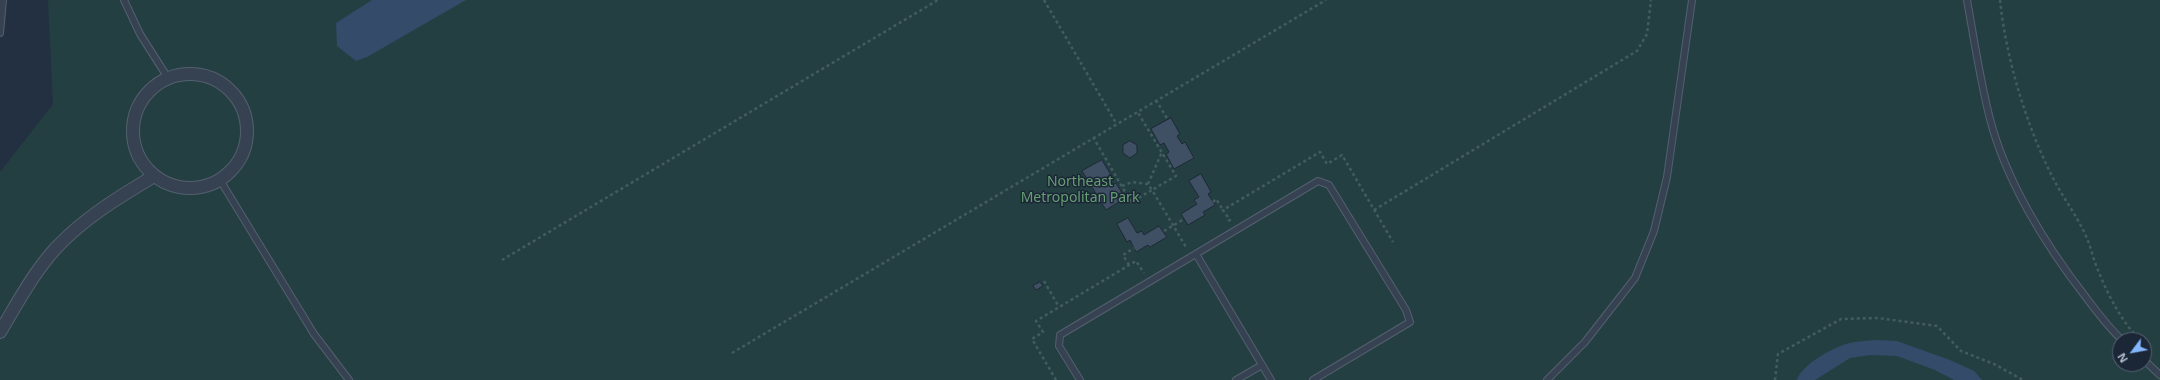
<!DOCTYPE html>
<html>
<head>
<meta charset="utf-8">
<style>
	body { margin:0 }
	#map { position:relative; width:2160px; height:380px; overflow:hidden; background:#223041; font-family:"Noto Sans",sans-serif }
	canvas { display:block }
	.north { position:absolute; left:2112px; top:332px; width:40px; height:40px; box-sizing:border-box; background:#1b2736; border:1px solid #586372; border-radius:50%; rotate:238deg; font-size:11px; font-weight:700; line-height:16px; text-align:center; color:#b3bdcc }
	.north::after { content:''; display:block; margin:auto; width:14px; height:18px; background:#84b6ff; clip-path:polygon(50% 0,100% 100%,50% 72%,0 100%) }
</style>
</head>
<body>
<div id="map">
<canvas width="2160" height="380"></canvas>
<div class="north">N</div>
</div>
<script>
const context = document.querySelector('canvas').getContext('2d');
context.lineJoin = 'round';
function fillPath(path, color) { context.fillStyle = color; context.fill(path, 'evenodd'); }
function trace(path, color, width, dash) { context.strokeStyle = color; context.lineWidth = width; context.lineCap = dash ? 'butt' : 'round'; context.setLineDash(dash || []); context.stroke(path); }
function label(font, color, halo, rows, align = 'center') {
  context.font = font + ' "Noto Sans",sans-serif'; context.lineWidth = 3; context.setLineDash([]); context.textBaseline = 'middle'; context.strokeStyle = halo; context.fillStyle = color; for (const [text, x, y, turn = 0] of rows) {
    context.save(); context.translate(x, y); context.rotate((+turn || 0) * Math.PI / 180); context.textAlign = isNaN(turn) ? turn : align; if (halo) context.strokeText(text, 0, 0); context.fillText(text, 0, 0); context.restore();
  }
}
fillPath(new Path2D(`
	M 48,0 L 2160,0 L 2160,380 L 0,380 L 0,172 L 53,104 ZM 2120,340 L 2144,340 L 2144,364 L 2120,364 Z`), '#243f42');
fillPath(new Path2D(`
	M 372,0 L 466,0 L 367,57 L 356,61 L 337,46 L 336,23 Z
	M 1875,340 L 1897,341 L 1950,360 L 1974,371 L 1982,380 L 1954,380 L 1935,370 L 1897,356 L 1871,355 L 1850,358 L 1815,380 L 1797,380 C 1801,365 1835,346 1850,343 C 1858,341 1867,341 1875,340 Z`), '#344b6a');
const building = new Path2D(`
	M 1171,118 L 1180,134 L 1177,136 L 1182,144 L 1185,142 L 1194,158 L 1174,169 L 1166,154 L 1169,152 L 1164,143 L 1160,145 L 1151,129 Z
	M 1130,141 L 1137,145 L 1137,153 L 1130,158 L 1123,153 L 1123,145 Z
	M 1102,160 L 1111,175 L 1107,177 L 1112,185 L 1116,183 L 1125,198 L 1106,210 L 1082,171 Z
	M 1201,174 L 1211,192 L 1208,194 L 1215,205 L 1203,212 L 1205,215 L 1188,225 L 1181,214 L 1197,204 L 1194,200 L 1199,197 L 1189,181 Z
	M 1128,218 L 1137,233 L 1142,231 L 1144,235 L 1159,226 L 1167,237 L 1150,247 L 1148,245 L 1136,252 L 1130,240 L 1127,242 L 1117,224 Z
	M 1040,282 L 1043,286 L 1036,290 L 1033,286 Z`);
fillPath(building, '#405064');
trace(building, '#1d2938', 1);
const lane = new Path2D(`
	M 124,0 L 140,34 L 168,78
	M 1967,0 C 1974,39 1980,80 1990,119 C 2006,181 2046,246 2085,296 C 2097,312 2108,327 2122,340
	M 0,33 L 3,0
	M 220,180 L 314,334 L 349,380
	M 1196,254 L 1271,380
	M 2144,360 L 2160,375
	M 1080,380 L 1059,346 L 1060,335 L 1318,181 L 1329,185 L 1406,310 L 1410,322 L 1313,380
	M 1236,380 L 1262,365
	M 1547,380 L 1585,342 L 1635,278 L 1654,231 L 1667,177 L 1692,0`);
const street = new Path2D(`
	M133 131a57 57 0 1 1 114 0a57 57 0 1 1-114 0Z
	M 0,332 C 17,304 33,273 56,248 C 84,218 119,197 154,176`);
trace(lane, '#54606f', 8);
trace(street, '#54606f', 14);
trace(new Path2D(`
	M 1044,0 L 1116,123
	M 2000,0 C 2006,59 2027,128 2054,180 C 2064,199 2077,216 2086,236 C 2091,247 2093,259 2098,270 C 2108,295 2121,321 2140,340
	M 1156,100 L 1168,120
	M 1093,137 L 1131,202 L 1152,190 L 1186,247
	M 1148,184 L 1162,152
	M 1122,186 L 1132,182 L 1148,184 L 1152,190 L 1176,176 L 1137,111
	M 1213,202 L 1216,199 L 1223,210
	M 1374,210 L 1637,51 L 1647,34 L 1651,0
	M 1228,221 L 1230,220 L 1223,210 L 1320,152 L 1327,164 L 1342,155 L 1393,242
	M 1164,231 L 1184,219
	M 502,260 L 938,0
	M 1129,265 L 1123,255 L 1134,248
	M 1044,281 L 1059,307
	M 2144,344 L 2153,352
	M 732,353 L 1326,0
	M 1056,380 L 1032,339 L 1043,332 L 1036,321 L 1136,261 L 1144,273
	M 1775,380 L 1778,354 L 1841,319 L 1878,318 L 1937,326 L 1961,351 L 1994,364 L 2023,380`), '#425c5f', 2.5, [3, 3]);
trace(lane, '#364251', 6);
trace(street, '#364251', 12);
label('14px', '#679f73', '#1b2736', [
	["Northeast",1080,182],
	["Metropolitan Park",1080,198]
]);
</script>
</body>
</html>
